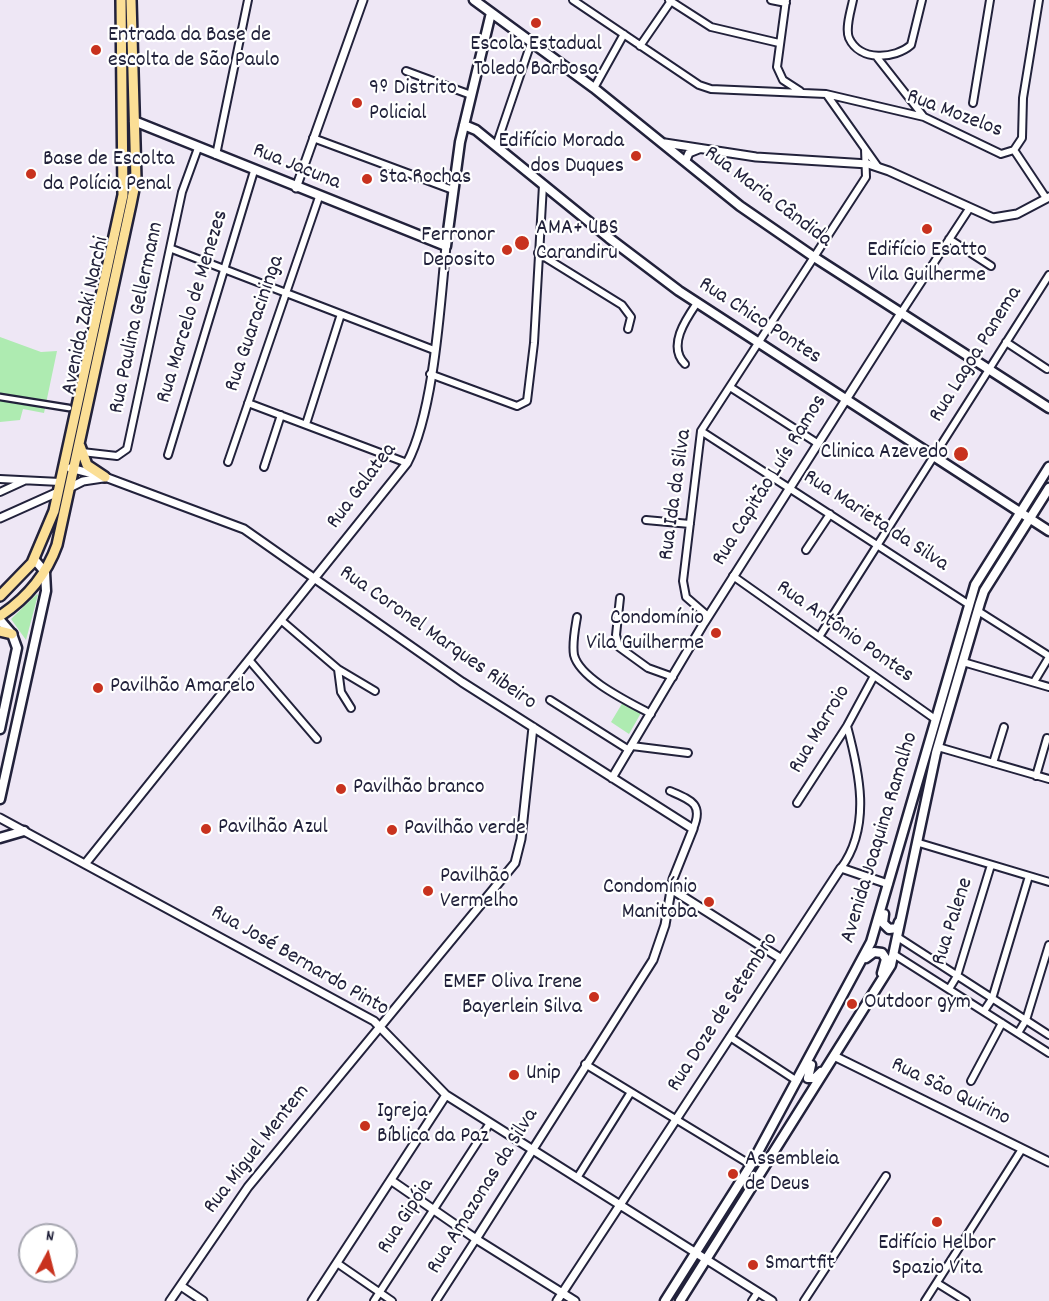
<!DOCTYPE html>
<html>
<head>
<meta charset="utf-8">
<style>
	body { margin:0 }
	#map { position:relative; width:1049px; height:1301px; overflow:hidden; background:#eee7f5; font-family:Dekko,sans-serif }
	canvas { display:block }
	.north { position:absolute; left:18px; top:1223px; width:60px; height:60px; box-sizing:border-box; background:#fff; border:2px solid #a7a7b1; border-radius:50%; rotate:7deg; font-size:16px; font-weight:700; line-height:24px; text-align:center; color:#22223b }
	.north::after { content:''; display:block; margin:auto; width:21px; height:27px; background:#c8321e; clip-path:polygon(50% 0,100% 100%,50% 72%,0 100%) }
</style>
</head>
<body>
<div id="map">
<canvas width="1049" height="1301"></canvas>
<div class="north">N</div>
</div>
<script>
const context = document.querySelector('canvas').getContext('2d');
context.lineJoin = 'round';
function fillPath(path, color) { context.fillStyle = color; context.fill(path, 'evenodd'); }
function trace(path, color, width, dash) { context.strokeStyle = color; context.lineWidth = width; context.lineCap = dash ? 'butt' : 'round'; context.setLineDash(dash || []); context.stroke(path); }
function label(font, color, halo, rows, align = 'center') {
  context.font = font + ' Dekko,sans-serif'; context.lineWidth = 4.5; context.setLineDash([]); context.textBaseline = 'middle'; context.strokeStyle = halo; context.fillStyle = color; for (const [text, x, y, turn = 0] of rows) {
    context.save(); context.translate(x, y); context.rotate((+turn || 0) * Math.PI / 180); context.textAlign = isNaN(turn) ? turn : align; if (halo) context.strokeText(text, 0, 0); context.fillText(text, 0, 0); context.restore();
  }
}
fillPath(new Path2D(`
	M 0,337 L 41,352 L 57,351 L 44,413 L 23,409 L 20,420 L 0,422 Z
	M 37,594 L 38,595 L 26,640 L 11,619 Z
	M 623,702 L 641,713 L 629,734 L 611,722 Z`), '#aeebb1');
const pedestrian = new Path2D(`
	M 0,397 L 69,408`);
const minor = new Path2D(`
	M 573,0 L 699,85 L 711,89 L 826,94 L 924,117 L 1001,154 L 1014,150 L 1022,138 L 1023,98 L 1039,0
	M 669,0 L 711,27 L 779,43
	M 771,0 L 786,3
	M 786,0 L 777,67 L 783,80 L 800,91
	M 853,0 C 851,10 845,28 849,38 C 860,62 895,59 911,45 L 922,0
	M 640,46 L 671,1
	M 876,56 L 924,117
	M 406,71 L 471,95
	M 594,88 L 624,34
	M 827,95 L 878,167
	M 973,103 L 990,0
	M 313,138 L 453,190
	M 496,146 L 531,43
	M 1014,150 L 1046,198
	M 216,155 L 248,0
	M 949,239 L 991,266
	M 172,249 L 434,350
	M 538,253 L 622,305 L 631,317 L 628,329
	M 901,313 L 969,209
	M 1006,342 L 1047,369
	M 685,364 C 667,346 686,319 697,303
	M 430,374 L 517,406 L 527,401 L 534,343 L 543,185
	M 730,387 L 817,443
	M 248,403 L 407,463
	M 306,424 L 341,314
	M 701,431 L 968,604
	M 82,452 L 117,456 L 127,449 L 182,192 L 198,148
	M 168,455 L 254,171
	M 228,462 L 319,197
	M 264,467 L 281,415
	M 0,479 L 60,482
	M 0,492 L 24,481
	M 646,520 L 690,524
	M 806,550 L 830,514
	M 733,576 L 935,719
	M 620,598 L 616,635 L 619,647 L 648,668 L 673,677
	M 978,611 L 1049,656
	M 708,616 L 686,597 L 683,581 L 701,431 L 866,177 L 865,149
	M 577,617 C 575,629 572,643 574,655 C 580,679 629,702 651,714
	M 282,621 L 338,669 L 341,692 L 351,708
	M 819,637 L 1049,275
	M 250,661 L 317,739
	M 963,662 L 1049,687
	M 338,669 L 375,691
	M 1034,682 L 1049,657
	M 550,700 L 629,750
	M 632,746 L 688,753
	M 938,747 L 1049,779
	M 993,763 L 1004,727
	M 1036,776 L 1047,738
	M 670,791 C 691,800 704,804 693,829
	M 797,803 L 847,726 L 874,676
	M 919,843 L 1049,882
	M 841,868 C 872,826 859,771 847,726
	M 899,938 L 1049,1035
	M 895,955 L 1049,1053
	M 949,989 L 957,976 L 991,865
	M 984,1011 L 992,999 L 1029,876
	M 1018,1033 L 1026,1020 L 1049,945
	M 730,1037 L 797,1081
	M 585,1064 L 751,1165
	M 971,1081 L 1002,1023
	M 577,1178 L 631,1092
	M 337,1263 L 392,1301
	M 937,1283 L 966,1301
	M 374,1301 L 490,1123
	M 436,1301 L 476,1239
	M 752,1301 L 758,1292
	M 804,1301 L 886,1176
	M 925,1301 L 1022,1149`);
const tertiary = new Path2D(`
	M 665,143 L 756,157 L 868,164 L 889,171 L 993,218 L 1017,214 L 1049,197
	M 686,160 L 689,153 L 699,149
	M 296,188 L 363,0
	M 70,468 L 105,477 L 244,529 L 462,682 L 693,829 L 673,879 L 665,925 L 653,960 L 476,1239
	M 71,487 L 83,481 L 103,478
	M 0,518 L 58,492
	M 612,778 L 704,623 L 901,313
	M 0,818 L 374,1021 L 446,1095 L 772,1301
	M 85,864 L 407,463 C 434,412 440,306 446,246
	M 671,889 L 780,958
	M 834,1056 L 1049,1162
	M 392,1181 L 476,1239 L 575,1301
	M 181,1286 L 203,1301
	M 170,1301 L 248,1187 L 515,863 L 521,839 L 533,727
	M 312,1301 L 446,1095
	M 557,1301 L 841,868 L 888,884`);
const secondary = new Path2D(`
	M 474,0 L 594,88 L 740,206 L 814,257 L 1049,408
	M 134,121 L 446,246 L 460,142 L 491,13
	M 464,125 L 476,130 L 609,238 L 679,291 L 1049,531
	M 0,620 L 12,634 L 17,648 L 0,729
	M 0,799 L 46,591 L 45,572 L 34,559
	M 0,838 L 24,831
	M 884,914 L 883,923 L 889,929 L 897,928 L 899,922
	M 866,958 L 874,952 L 882,953 L 886,959 L 882,973
	M 811,1065 L 808,1078 L 815,1078 L 821,1072
	M 665,1301 L 751,1165 L 871,942 L 975,585 L 1049,467
	M 680,1301 L 891,965 L 936,753 L 980,603 L 984,591 L 1049,488`);
const primary = new Path2D(`
	M 80,446 L 87,465 L 105,477
	M 0,596 L 32,563 L 54,511 L 123,195 L 121,0
	M 0,616 C 27,598 46,576 57,545 L 131,204 L 136,179 L 131,0
	M 0,631 L 12,634`);
trace(pedestrian, '#22223b', 9);
trace(minor, '#22223b', 10);
trace(tertiary, '#22223b', 11);
trace(secondary, '#22223b', 13);
trace(primary, '#22223b', 14);
trace(pedestrian, '#fff', 4.5);
trace(minor, '#fff', 6);
trace(tertiary, '#fff', 7);
trace(secondary, '#fff', 8);
trace(primary, '#fbdf96', 9);
for (const [x, y, r, color] of [
	[536,23,6,"#c8321e"],
	[96,50,6,"#c8321e"],
	[357,103,6,"#c8321e"],
	[636,156,6,"#c8321e"],
	[31,174,6,"#c8321e"],
	[367,179,6,"#c8321e"],
	[927,229,6,"#c8321e"],
	[522,243,8,"#c8321e"],
	[507,250,6,"#c8321e"],
	[961,454,8,"#c8321e"],
	[716,633,6,"#c8321e"],
	[98,688,6,"#c8321e"],
	[341,789,6,"#c8321e"],
	[206,829,6,"#c8321e"],
	[392,830,6,"#c8321e"],
	[428,891,6,"#c8321e"],
	[709,902,6,"#c8321e"],
	[594,997,6,"#c8321e"],
	[852,1004,6,"#c8321e"],
	[514,1075,6,"#c8321e"],
	[365,1126,6,"#c8321e"],
	[733,1174,6,"#c8321e"],
	[937,1222,6,"#c8321e"],
	[753,1265,6,"#c8321e"]
]) { const dot = new Path2D(); dot.arc(x, y, r, 0, 2 * Math.PI); context.fillStyle = color; context.fill(dot); trace(dot, '#fff', 2); }
label('22px', '#22223b', '#fff', [
	["Entrada da Base de",108,37],
	["escolta de São Paulo",108,62],
	["Escola Estadual",536,46,"center"],
	["Toledo Barbosa",536,71,"center"],
	["9º Distrito",369,90],
	["Policial",369,115],
	["Edifício Morada",624,143,"right"],
	["dos Duques",624,168,"right"],
	["Base de Escolta",43,161],
	["da Polícia Penal",43,186],
	["Sta Rochas",379,179],
	["AMA+ UBS",536,230],
	["Carandiru",536,255],
	["Ferronor",495,237,"right"],
	["Deposito",495,262,"right"],
	["Edifício Esatto",927,252,"center"],
	["Vila Guilherme",927,277,"center"],
	["Clinica Azevedo",948,454,"right"],
	["Condomínio",704,620,"right"],
	["Vila Guilherme",704,645,"right"],
	["Pavilhão Amarelo",110,688],
	["Pavilhão branco",353,789],
	["Pavilhão Azul",218,829],
	["Pavilhão verde",404,830],
	["Pavilhão",440,878],
	["Vermelho",440,903],
	["Condomínio",697,889,"right"],
	["Manitoba",697,914,"right"],
	["EMEF Oliva Irene",582,984,"right"],
	["Bayerlein Silva",582,1009,"right"],
	["Outdoor gym",864,1004],
	["Unip",526,1075],
	["Igreja",377,1113],
	["Bíblica da Paz",377,1138],
	["Assembleia",745,1161],
	["de Deus",745,1186],
	["Edifício Helbor",937,1245,"center"],
	["Spazio Vita",937,1270,"center"],
	["Smartfit",765,1265]
], 'left');
label('22px', '#22223b', '#fff', [
	["Rua Mozelos",954,115,21],
	["Rua Jacuna",296,168,22],
	["Rua Maria Cândida",767,198,37],
	["Rua Marcelo de Menezes",194,307,-73],
	["Avenida Zaki Narchi",87,316,-78],
	["Rua Paulina Gellermann",138,318,-78],
	["Rua Chico Pontes",759,322,33],
	["Rua Guaracininga",256,324,-71],
	["Rua Lagoa Panema",977,355,-58],
	["Rua Capitão Luís Ramos",771,481,-58],
	["Rua Galatea",363,487,-53],
	["Rua Ida da Silva",677,495,-82],
	["Rua Marieta da Silva",875,522,33],
	["Rua Antônio Pontes",844,633,35],
	["Rua Coronel Marques Ribeiro",437,639,35],
	["Rua Marroio",821,730,-59],
	["Avenida Joaquina Ramalho",881,838,-73],
	["Rua Palene",954,922,-72],
	["Rua José Bernardo Pinto",299,962,30],
	["Rua Doze de Setembro",724,1013,-57],
	["Rua São Quirino",950,1093,26],
	["Rua Miguel Mentem",258,1150,-52],
	["Rua Amazonas da Silva",484,1192,-58],
	["Rua Gipóia",407,1217,-57]
]);
</script>
</body>
</html>
